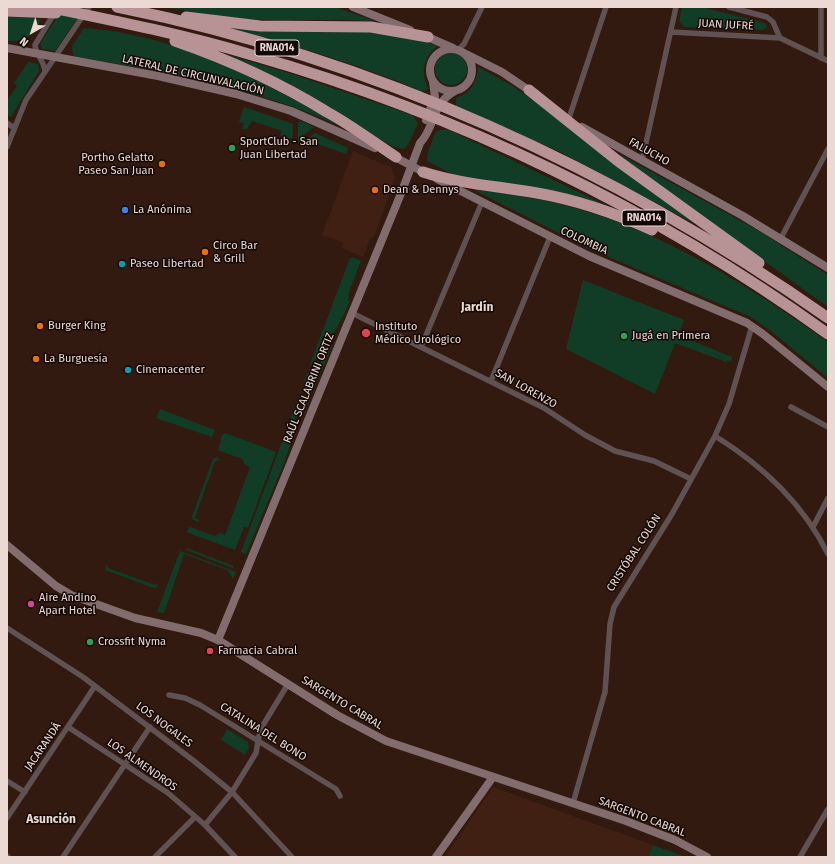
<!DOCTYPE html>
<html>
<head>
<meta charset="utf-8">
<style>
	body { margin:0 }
	#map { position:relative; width:835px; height:864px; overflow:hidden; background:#331a10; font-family:"Fira Sans",sans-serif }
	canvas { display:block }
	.frame { position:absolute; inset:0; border:8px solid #ecd9d3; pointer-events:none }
	.north { position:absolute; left:12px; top:12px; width:40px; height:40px; -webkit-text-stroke:3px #130805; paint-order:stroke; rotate:219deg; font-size:11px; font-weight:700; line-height:16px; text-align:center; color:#ecd9d3 }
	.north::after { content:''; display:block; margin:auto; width:14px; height:18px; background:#ecd9d3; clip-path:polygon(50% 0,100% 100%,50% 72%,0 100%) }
</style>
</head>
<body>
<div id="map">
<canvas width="835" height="864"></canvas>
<div class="frame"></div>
<div class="north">N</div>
</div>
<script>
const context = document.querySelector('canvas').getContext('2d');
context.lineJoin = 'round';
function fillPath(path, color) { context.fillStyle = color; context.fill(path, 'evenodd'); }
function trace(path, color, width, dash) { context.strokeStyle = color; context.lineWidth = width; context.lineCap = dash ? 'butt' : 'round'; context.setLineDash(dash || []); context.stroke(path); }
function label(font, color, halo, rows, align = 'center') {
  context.font = font + ' "Fira Sans",sans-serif'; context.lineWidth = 3; context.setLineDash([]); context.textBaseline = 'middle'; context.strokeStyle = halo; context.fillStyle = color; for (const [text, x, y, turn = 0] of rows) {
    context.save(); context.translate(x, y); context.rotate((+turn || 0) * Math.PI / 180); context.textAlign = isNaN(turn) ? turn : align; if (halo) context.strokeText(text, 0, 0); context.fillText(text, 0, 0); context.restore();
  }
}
fillPath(new Path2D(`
	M 353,151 L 392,168 L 395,179 L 374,236 L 370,239 L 363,257 L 342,248 L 343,242 L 322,235 Z
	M 493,787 L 653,845 L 648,857 L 445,857 Z`), '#402013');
fillPath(new Path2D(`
	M 64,7 L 85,7 L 55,51 L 42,49 L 40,43 Z
	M 165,7 L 334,7 L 372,20 L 371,21 C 336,18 302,21 267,20 C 233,19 199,13 165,7 Z
	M 682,7 L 702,7 L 765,23 L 767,27 L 763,30 L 684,27 L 679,21 Z
	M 35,15 L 33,18 L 41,20 C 29,38 29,41 7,41 L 7,16 Z
	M 221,26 L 338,28 L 408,36 L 437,46 C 422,60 421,71 428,89 L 421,92 C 401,81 380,75 359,67 C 313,51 268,38 221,26 Z
	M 84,28 C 180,34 270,86 353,131 C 327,121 302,109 276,101 C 211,79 141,68 73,56 L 72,46 Z
	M435 69a16 16 0 1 1 32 0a16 16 0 1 1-32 0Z
	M 225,54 L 295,75 L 412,115 L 418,123 L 409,143 L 404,149 L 392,146 Z
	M 28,62 L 38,64 L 39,71 L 11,117 L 7,115 L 7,100 L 17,86 L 14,83 Z
	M 478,67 L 511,85 L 537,103 L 699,226 L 560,152 L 456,106 L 456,98 C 471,93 477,82 478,67 Z
	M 244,107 L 293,124 L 292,139 L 280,136 L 282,131 L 252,121 L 247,129 L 242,129 L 244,123 L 239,122 Z
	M 301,121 L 314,127 L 305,134 L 299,143 L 298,142 L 298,123 Z
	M 447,129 L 618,211 L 454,175 L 427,161 L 428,152 L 436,131 Z
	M 315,133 L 348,148 L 346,154 L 312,142 L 310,147 L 308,146 L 307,139 Z
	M 608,148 L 757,230 L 828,275 L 828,307 Z
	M 474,190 C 489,191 504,193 519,196 C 634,213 735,276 828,342 L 828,378 L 772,332 L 751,317 L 592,250 Z
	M 352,257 L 361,261 L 349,292 L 348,301 L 350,301 C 349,304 336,331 334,332 C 330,336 326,337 322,342 C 318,349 317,363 309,367 L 350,258 Z
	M 583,280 L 684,320 L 678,335 L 732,357 L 731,361 L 727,360 L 726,362 L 675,343 L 655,394 L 566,349 Z
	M 328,344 L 332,346 L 302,416 L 300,415 L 308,391 L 304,382 L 307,373 C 320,372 323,354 328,344 Z
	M 302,388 L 295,416 L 295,430 L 284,463 L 246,554 L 241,552 Z
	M 160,409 L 215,430 L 212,437 L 156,418 Z
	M 225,433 L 276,452 L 248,528 L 244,527 L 235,550 L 186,532 L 190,527 L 215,536 L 220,533 L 225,535 L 250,467 L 245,465 L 242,459 L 218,450 L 222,435 Z
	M 216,457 L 221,460 L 215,461 L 195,518 L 199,520 L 198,522 L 193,520 L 192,516 L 213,459 Z
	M 187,548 L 234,566 L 233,568 L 186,550 Z
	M 180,551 L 236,572 L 233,579 L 227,570 L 184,554 L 164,613 L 157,612 Z
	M 107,564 L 108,568 L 155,585 L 158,582 L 157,587 L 154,588 L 105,570 Z
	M 227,729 L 248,742 L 249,748 L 245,755 L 221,740 Z
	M 653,845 L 683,856 L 686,857 L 648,857 Z`), '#113d27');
trace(new Path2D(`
	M 729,7 L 767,17 L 773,22 L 780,38
	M 821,7 L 821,58
	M 671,32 L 780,38 L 828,61
	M 458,50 L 464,44 L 482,7
	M 45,71 C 44,61 36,55 35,45 L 55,12
	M 569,118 L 606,7
	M 7,123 L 14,128
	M 7,147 L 26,100 L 89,7
	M 642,161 L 676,7
	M 781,238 L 828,149
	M 352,313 L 544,408 L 585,435 L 615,451 L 654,461 L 691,479
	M 421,347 L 482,202
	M 491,381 L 550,237
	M 791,407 L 828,427
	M 715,436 C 762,465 803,504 828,554
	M 813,527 L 828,498
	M 7,628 L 83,677 L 194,761 L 232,792 L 292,857
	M 169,695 L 185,698 L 200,705 L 336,789 L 340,796
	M 68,727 L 168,793 L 205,825 L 235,857
	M 7,781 L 25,792
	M 573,803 L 605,692 L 610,624 L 614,607 L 672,514 L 715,436 L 729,404 L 752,326
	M 7,818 L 95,686
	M 205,825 L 232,792 L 256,753 L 260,730 L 288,684
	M 7,856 L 8,857
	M 63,857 L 150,727
	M 155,857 L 195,817
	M 800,857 L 828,809`), '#605152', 5.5);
trace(new Path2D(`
	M 353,7 L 410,30
	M 423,35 L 453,48
	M 7,48 L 158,76 L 236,94 L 291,111 L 375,148
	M430 70a21 21 0 1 1 42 0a21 21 0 1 1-42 0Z
	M 462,52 L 502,72 L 533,93
	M 426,120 L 435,97 L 433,82
	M 582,127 L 743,216 L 828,268
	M 391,155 L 427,174
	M 437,179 L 589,256 L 747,323 L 763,334 L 828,387
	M 7,545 L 56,586 L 71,595 L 135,618 L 201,633 L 218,640 L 337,715 L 386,741 L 626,821 L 675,840 L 707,857
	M 218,640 L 402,191 L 420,143 C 436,126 431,104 455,91
	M 436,857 L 493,777`), '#836c6d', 8);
trace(new Path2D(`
	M 48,7 C 116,21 185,35 252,55 C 458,114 655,209 828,334
	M 117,7 C 372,58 616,169 828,318
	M 7,11 L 56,13
	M 186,17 L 260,26 L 371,27 L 428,37
	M 175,41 C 227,59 280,83 327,112 C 351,125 373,142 396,157
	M 529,90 L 618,161 L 759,263
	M 423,172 C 460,184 498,186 537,193 C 577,200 615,213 652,230`), '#b79395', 11);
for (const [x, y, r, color] of [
	[232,148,4,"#2e9e5b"],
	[162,164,4,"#e8710a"],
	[375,190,4,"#e8710a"],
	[125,210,4,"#3f7fe0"],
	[205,252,4,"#e8710a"],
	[122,264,4,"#0f9aa8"],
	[40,326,4,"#e8710a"],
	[366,333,5,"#e0444e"],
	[624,336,4,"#2e9e5b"],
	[36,359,4,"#e8710a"],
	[128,370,4,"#0f9aa8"],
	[31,604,4,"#d1479c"],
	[90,642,4,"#2e9e5b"],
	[210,651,4,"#e0444e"]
]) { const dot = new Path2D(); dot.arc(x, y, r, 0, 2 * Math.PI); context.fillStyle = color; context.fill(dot); trace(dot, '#130805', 1.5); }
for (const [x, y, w] of [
	[277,48,44],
	[644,218,44]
]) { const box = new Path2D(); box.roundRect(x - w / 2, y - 8, w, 16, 3); context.fillStyle = '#130805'; context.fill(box); trace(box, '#ecd9d3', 1); }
label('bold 10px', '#ecd9d3', null, [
	["RNA014",277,48],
	["RNA014",644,218]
]);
label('11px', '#ecd9d3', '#130805', [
	["JUAN JUFRÉ",726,25,3],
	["LATERAL DE CIRCUNVALACIÓN",193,75,13],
	["FALUCHO",649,152,29],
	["COLOMBIA",584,241,25],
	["RAÚL SCALABRINI ORTIZ",309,388,-68],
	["SAN LORENZO",526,389,29],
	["CRISTÓBAL COLÓN",634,553,-57],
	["SARGENTO CABRAL",342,703,31],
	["LOS NOGALES",164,725,37],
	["CATALINA DEL BONO",263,732,32],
	["JACARANDÁ",43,747,-56],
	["LOS ALMENDROS",142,765,35],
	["SARGENTO CABRAL",642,817,21]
]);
label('11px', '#ecd9d3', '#130805', [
	["SportClub - San",240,142],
	["Juan Libertad",240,155],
	["Portho Gelatto",154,158,"right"],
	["Paseo San Juan",154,171,"right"],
	["Dean & Dennys",383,190],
	["La Anónima",133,210],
	["Circo Bar",213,246],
	["& Grill",213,259],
	["Paseo Libertad",130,264],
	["Burger King",48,326],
	["Instituto",375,327],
	["Médico Urológico",375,340],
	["Jugá en Primera",632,336],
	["La Burguesía",44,359],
	["Cinemacenter",136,370],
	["Aire Andino",39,598],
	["Apart Hotel",39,611],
	["Crossfit Nyma",98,642],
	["Farmacia Cabral",218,651]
], 'left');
label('bold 12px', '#ecd9d3', '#130805', [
	["Jardín",477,308],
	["Asunción",51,820]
]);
</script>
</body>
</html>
